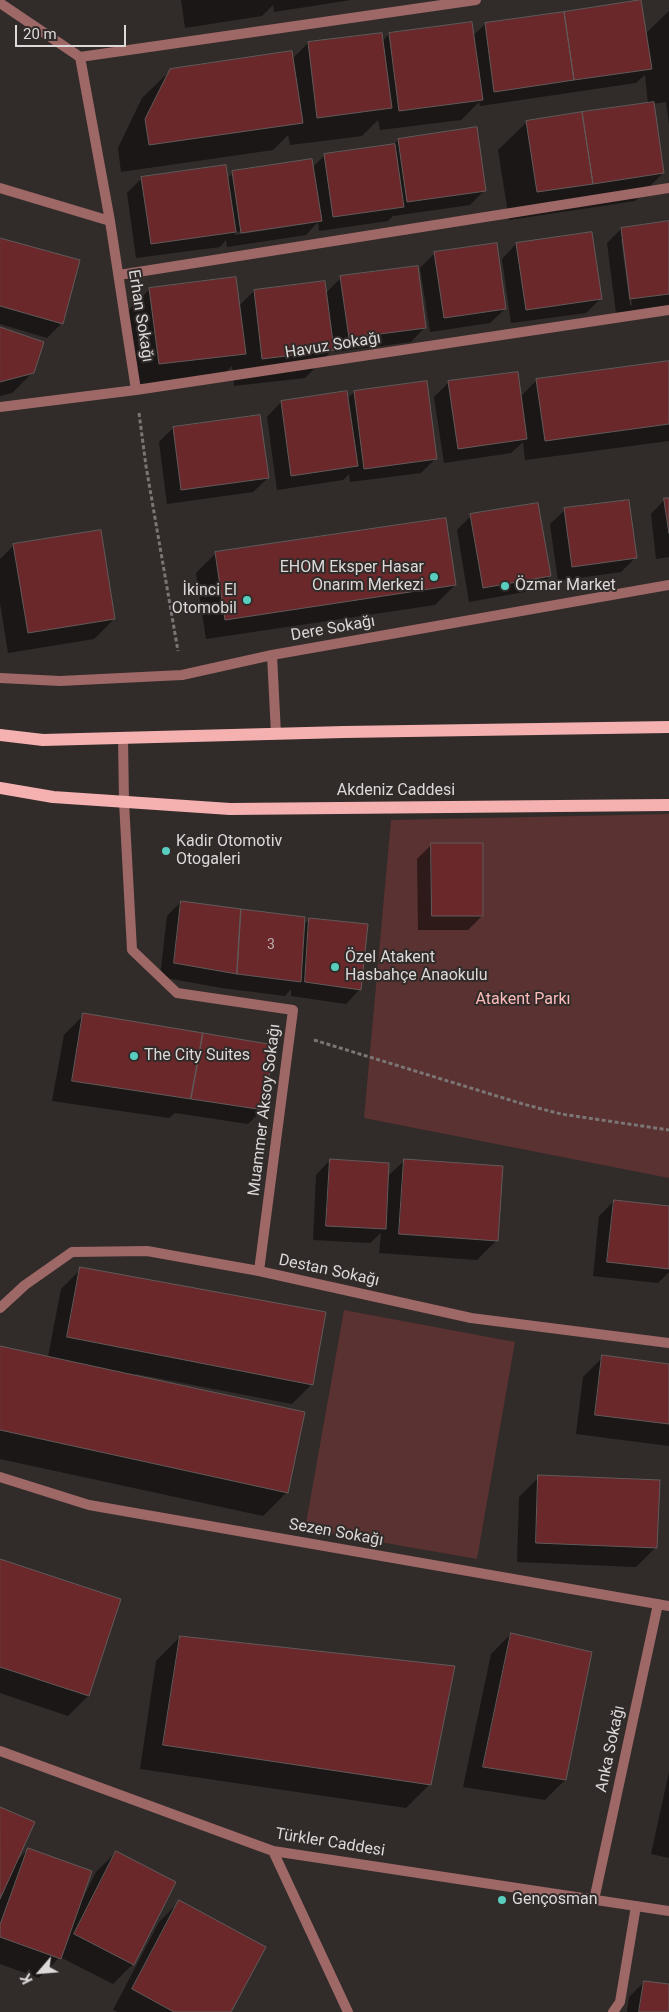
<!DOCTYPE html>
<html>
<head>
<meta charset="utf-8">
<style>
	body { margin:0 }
	#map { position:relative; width:669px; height:2012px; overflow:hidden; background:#312b2a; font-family:Roboto,sans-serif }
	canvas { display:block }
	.north { position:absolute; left:15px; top:1947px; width:50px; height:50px; -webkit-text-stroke:4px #312b2a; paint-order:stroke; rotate:243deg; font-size:14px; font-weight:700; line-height:20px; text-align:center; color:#ddd9d9 }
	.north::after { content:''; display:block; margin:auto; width:18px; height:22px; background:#ddd9d9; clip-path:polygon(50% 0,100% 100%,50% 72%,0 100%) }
	.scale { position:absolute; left:15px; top:25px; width:111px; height:22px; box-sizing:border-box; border:2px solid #ddd9d9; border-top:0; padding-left:6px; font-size:15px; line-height:18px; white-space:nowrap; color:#ddd9d9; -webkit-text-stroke:4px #312b2a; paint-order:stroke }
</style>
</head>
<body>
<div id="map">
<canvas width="669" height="2012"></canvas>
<div class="north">K</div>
<div class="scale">20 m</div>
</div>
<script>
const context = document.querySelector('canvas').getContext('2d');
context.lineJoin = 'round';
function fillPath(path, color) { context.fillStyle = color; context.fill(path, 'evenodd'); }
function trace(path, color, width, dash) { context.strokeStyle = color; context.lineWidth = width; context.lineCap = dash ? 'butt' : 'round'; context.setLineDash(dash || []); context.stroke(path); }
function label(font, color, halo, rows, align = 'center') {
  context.font = font + ' Roboto,sans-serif'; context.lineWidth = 4; context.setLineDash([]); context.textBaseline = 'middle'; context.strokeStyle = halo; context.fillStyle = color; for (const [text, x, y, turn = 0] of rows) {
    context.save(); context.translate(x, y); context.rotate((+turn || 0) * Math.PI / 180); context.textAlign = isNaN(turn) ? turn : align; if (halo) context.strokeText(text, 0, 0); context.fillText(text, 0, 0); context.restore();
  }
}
fillPath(new Path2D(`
	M 669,814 L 669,1178 L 364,1118 L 391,820 Z
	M 344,1310 L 515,1342 L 477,1559 L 305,1529 Z`), '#593231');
fillPath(new Path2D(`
	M 181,0 L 351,0 L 274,12 L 273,5 L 262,16 L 185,28 Z
	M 640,2 L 645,34 L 669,11 L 669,125 L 666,102 L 653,104 L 663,173 L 635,201 L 509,220 L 498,150 L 527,122 L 648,104 L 645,75 L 636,83 L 480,106 L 479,102 L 461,120 L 380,130 L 378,120 L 362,136 L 290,145 L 288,135 L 273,150 L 121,172 L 118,148 L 142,98 L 171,70 L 292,59 L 308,43 L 382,42 L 389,34 L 473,36 L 485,24 Z
	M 398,140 L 485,190 L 470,205 L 393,216 L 388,221 L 319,231 L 318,222 L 306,235 L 227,247 L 226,240 L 220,247 L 136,258 L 127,193 L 142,178 L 227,179 L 233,173 L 312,168 L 325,155 L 393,145 ZM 306,222 L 306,224 L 235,235 L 235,232 Z
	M 669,222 L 669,306 L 616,313 L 607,243 L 621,229 ZM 621,239 L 623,239 L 632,305 L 630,306 Z
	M 0,239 L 62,323 L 47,338 L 0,324 Z
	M 516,244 L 601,298 L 586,313 L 511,323 L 502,259 Z
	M 435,253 L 505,309 L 490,323 L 430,332 L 420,268 Z
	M 341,278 L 425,327 L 411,342 L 335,352 L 334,348 L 305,378 L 234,386 L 232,366 L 216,382 L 132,392 L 122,317 L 150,289 L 239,306 L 254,291 L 326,293 Z
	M 0,328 L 33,372 L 12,393 L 0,396 Z
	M 669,363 L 669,441 L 525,460 L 523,442 L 511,453 L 444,463 L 434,397 L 449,382 L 520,397 L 537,380 Z
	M 354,392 L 436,458 L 421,473 L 350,482 L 349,474 L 343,480 L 277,490 L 267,417 L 281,402 L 347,399 Z
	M 259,416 L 268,478 L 253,492 L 167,504 L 159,442 L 173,428 Z
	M 665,499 L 669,499 L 669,557 L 656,559 L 651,514 Z
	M 565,510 L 635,558 L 621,572 L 558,581 L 550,524 Z
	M 471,516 L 550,576 L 535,590 L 469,602 L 457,530 Z
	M 14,545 L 114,619 L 94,639 L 8,653 L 0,603 L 0,559 Z
	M 216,553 L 455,585 L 435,605 L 206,639 L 196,573 Z
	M 432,844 L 482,916 L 468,930 L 418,930 L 417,859 Z
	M 181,902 L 303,925 L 310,919 L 360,989 L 346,1004 L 291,996 L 291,989 L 285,996 L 222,988 L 160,977 L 167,916 Z
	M 84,1015 L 263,1109 L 248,1124 L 175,1113 L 169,1118 L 52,1101 L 64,1035 Z
	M 330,1160 L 387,1177 L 405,1160 L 497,1240 L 477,1260 L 379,1253 L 381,1233 L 370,1243 L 313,1240 L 316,1175 Z
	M 614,1201 L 669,1208 L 669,1272 L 658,1283 L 593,1276 L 599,1216 Z
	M 81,1269 L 312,1384 L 292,1404 L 136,1374 L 135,1376 L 287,1492 L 263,1516 L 0,1459 L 0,1347 L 48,1357 L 61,1289 Z
	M 603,1357 L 669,1365 L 669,1446 L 576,1434 L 583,1377 Z
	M 539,1477 L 656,1547 L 636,1567 L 517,1562 L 519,1497 Z
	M 0,1560 L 119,1600 L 88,1696 L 68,1716 L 0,1693 Z
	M 511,1634 L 565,1780 L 545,1800 L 463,1787 L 491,1654 Z
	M 180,1637 L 430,1784 L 406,1808 L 140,1769 L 156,1661 Z
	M 669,1772 L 669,1858 L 651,1854 Z
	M 0,1808 L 16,1862 L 28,1849 L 81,1902 L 96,1872 L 116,1852 L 133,1964 L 113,1984 L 60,1957 L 39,1978 L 0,1964 Z
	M 179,1902 L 230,2012 L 118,2012 L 113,2010 L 159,1922 Z
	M 644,1982 L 669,1985 L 669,2012 L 627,2012 L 629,1997 Z`), '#0007');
const building = new Path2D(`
	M 641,0 L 652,69 L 574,80 L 564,12 Z
	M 564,12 L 574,80 L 494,92 L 485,23 Z
	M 472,22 L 483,100 L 399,111 L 389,33 Z
	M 382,33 L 392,108 L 317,118 L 308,42 Z
	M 292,51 L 303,123 L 149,145 L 145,119 L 170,69 Z
	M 654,102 L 664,173 L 593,184 L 582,112 Z
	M 582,112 L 593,184 L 537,192 L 526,121 Z
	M 477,127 L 486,191 L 407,202 L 398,139 Z
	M 395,144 L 404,207 L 333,217 L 324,154 Z
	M 312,159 L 322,221 L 241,233 L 232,171 Z
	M 226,165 L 236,232 L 151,244 L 141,177 Z
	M 669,221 L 669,294 L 630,299 L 621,228 Z
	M 592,232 L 602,299 L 526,310 L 516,243 Z
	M 0,238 L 80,260 L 63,324 L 0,306 Z
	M 497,243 L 506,309 L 444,318 L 434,252 Z
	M 418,266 L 426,328 L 349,338 L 340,276 Z
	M 236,277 L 246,354 L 159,364 L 149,288 Z
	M 325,281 L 334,350 L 262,359 L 254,290 Z
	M 0,327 L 44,342 L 34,373 L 0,382 Z
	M 669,361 L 669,424 L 545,441 L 536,379 Z
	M 518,372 L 527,439 L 458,449 L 448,381 Z
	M 427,381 L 437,459 L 364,469 L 354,391 Z
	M 347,391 L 358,466 L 291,476 L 281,401 Z
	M 260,415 L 269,478 L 181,490 L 173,427 Z
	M 664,498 L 669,498 L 669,533 Z
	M 629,500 L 637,558 L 572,567 L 564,508 Z
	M 538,503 L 551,576 L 483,588 L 470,514 Z
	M 446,518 L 456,585 L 225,620 L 215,552 Z
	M 101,530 L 115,619 L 28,633 L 13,544 Z
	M 431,843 L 483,843 L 483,916 L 432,916 Z
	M 181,901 L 241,909 L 237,974 L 174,963 Z
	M 241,909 L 305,917 L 301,982 L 237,974 Z
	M 309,918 L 368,924 L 361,990 L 305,982 Z
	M 83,1013 L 203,1033 L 191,1099 L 72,1081 Z
	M 203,1033 L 274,1045 L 264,1110 L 191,1099 Z
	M 330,1159 L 389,1163 L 386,1229 L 326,1226 Z
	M 404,1159 L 503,1166 L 498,1241 L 399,1234 Z
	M 614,1200 L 669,1206 L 669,1269 L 607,1262 Z
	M 80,1267 L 326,1312 L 313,1385 L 67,1337 Z
	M 0,1346 L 305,1412 L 288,1493 L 0,1430 Z
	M 602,1355 L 669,1364 L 669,1424 L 595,1415 Z
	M 538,1475 L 660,1480 L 657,1548 L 536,1543 Z
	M 0,1559 L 121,1599 L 89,1696 L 0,1667 Z
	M 511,1633 L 592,1652 L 566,1780 L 483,1767 Z
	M 180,1636 L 455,1666 L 431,1785 L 163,1745 Z
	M 0,1807 L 35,1822 L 0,1899 Z
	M 28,1848 L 92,1871 L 61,1959 L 0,1937 L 0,1925 Z
	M 116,1851 L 176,1882 L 134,1965 L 74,1934 Z
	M 179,1900 L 266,1947 L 231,2012 L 174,2012 L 132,1989 Z
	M 644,1981 L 669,1984 L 669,2012 L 639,2012 Z`);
fillPath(building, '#6a282a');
trace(building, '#615a5a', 1);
trace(new Path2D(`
	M 139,413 L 146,466 L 178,651
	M 314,1040 L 523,1104 L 561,1114 L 669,1130`), '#7b7675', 3, [4, 2.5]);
trace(new Path2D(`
	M 613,2012 L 620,2002 L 636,1906`), '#9d6866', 10);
trace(new Path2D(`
	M 0,3 L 80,57 L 110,221 L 136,390
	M 80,57 L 476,0
	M 0,188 L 110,221
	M 119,275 L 669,188
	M 0,407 L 136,390 L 669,310
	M 272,655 L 276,734
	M 0,678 L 60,681 L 182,675 L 272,655 L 669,585
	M 123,738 L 124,802 L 132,950 L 177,993 L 293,1010 L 259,1271
	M 0,1308 L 25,1285 L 72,1252 L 147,1251 L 259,1271 L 471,1318 L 669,1343
	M 0,1477 L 89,1505 L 669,1606
	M 0,1751 L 273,1851 L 669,1911
	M 273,1851 L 348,2012
	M 594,1900 L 658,1604`), '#9d6866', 10);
trace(new Path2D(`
	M 0,735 L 43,740 L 344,732 L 669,727
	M 0,788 L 53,797 L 230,809 L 669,805`), '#f4b1af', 12);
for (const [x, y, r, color] of [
	[434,577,5,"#59cebe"],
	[505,586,5,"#59cebe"],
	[247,600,5,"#59cebe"],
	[166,851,5,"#59cebe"],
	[335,967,5,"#59cebe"],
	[134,1056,5,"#59cebe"],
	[502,1900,5,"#59cebe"]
]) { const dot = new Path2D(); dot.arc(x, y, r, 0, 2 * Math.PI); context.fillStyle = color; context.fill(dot); trace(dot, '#312b2a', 2); }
label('14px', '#c0adad', null, [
	["3",271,945]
]);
label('16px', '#ddd9d9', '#312b2a', [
	["Erhan Sokağı",140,316,81],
	["Havuz Sokağı",333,346,-9],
	["Dere Sokağı",333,629,-10],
	["Akdeniz Caddesi",396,791],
	["Muammer Aksoy Sokağı",265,1110,-83],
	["Destan Sokağı",329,1271,12],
	["Sezen Sokağı",336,1533,10],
	["Anka Sokağı",611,1749,-78],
	["Türkler Caddesi",330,1843,9]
]);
label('16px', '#ddd9d9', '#312b2a', [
	["EHOM Eksper Hasar",424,568,"right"],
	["Onarım Merkezi",424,586,"right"],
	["Özmar Market",515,586],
	["İkinci El",237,591,"right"],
	["Otomobil",237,609,"right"],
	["Kadir Otomotiv",176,842],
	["Otogaleri",176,860],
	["Özel Atakent",345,958],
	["Hasbahçe Anaokulu",345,976],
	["The City Suites",144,1056],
	["Gençosman",512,1900]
], 'left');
label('16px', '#fcbcba', '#312b2a', [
	["Atakent Parkı",523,1000]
]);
</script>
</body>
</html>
